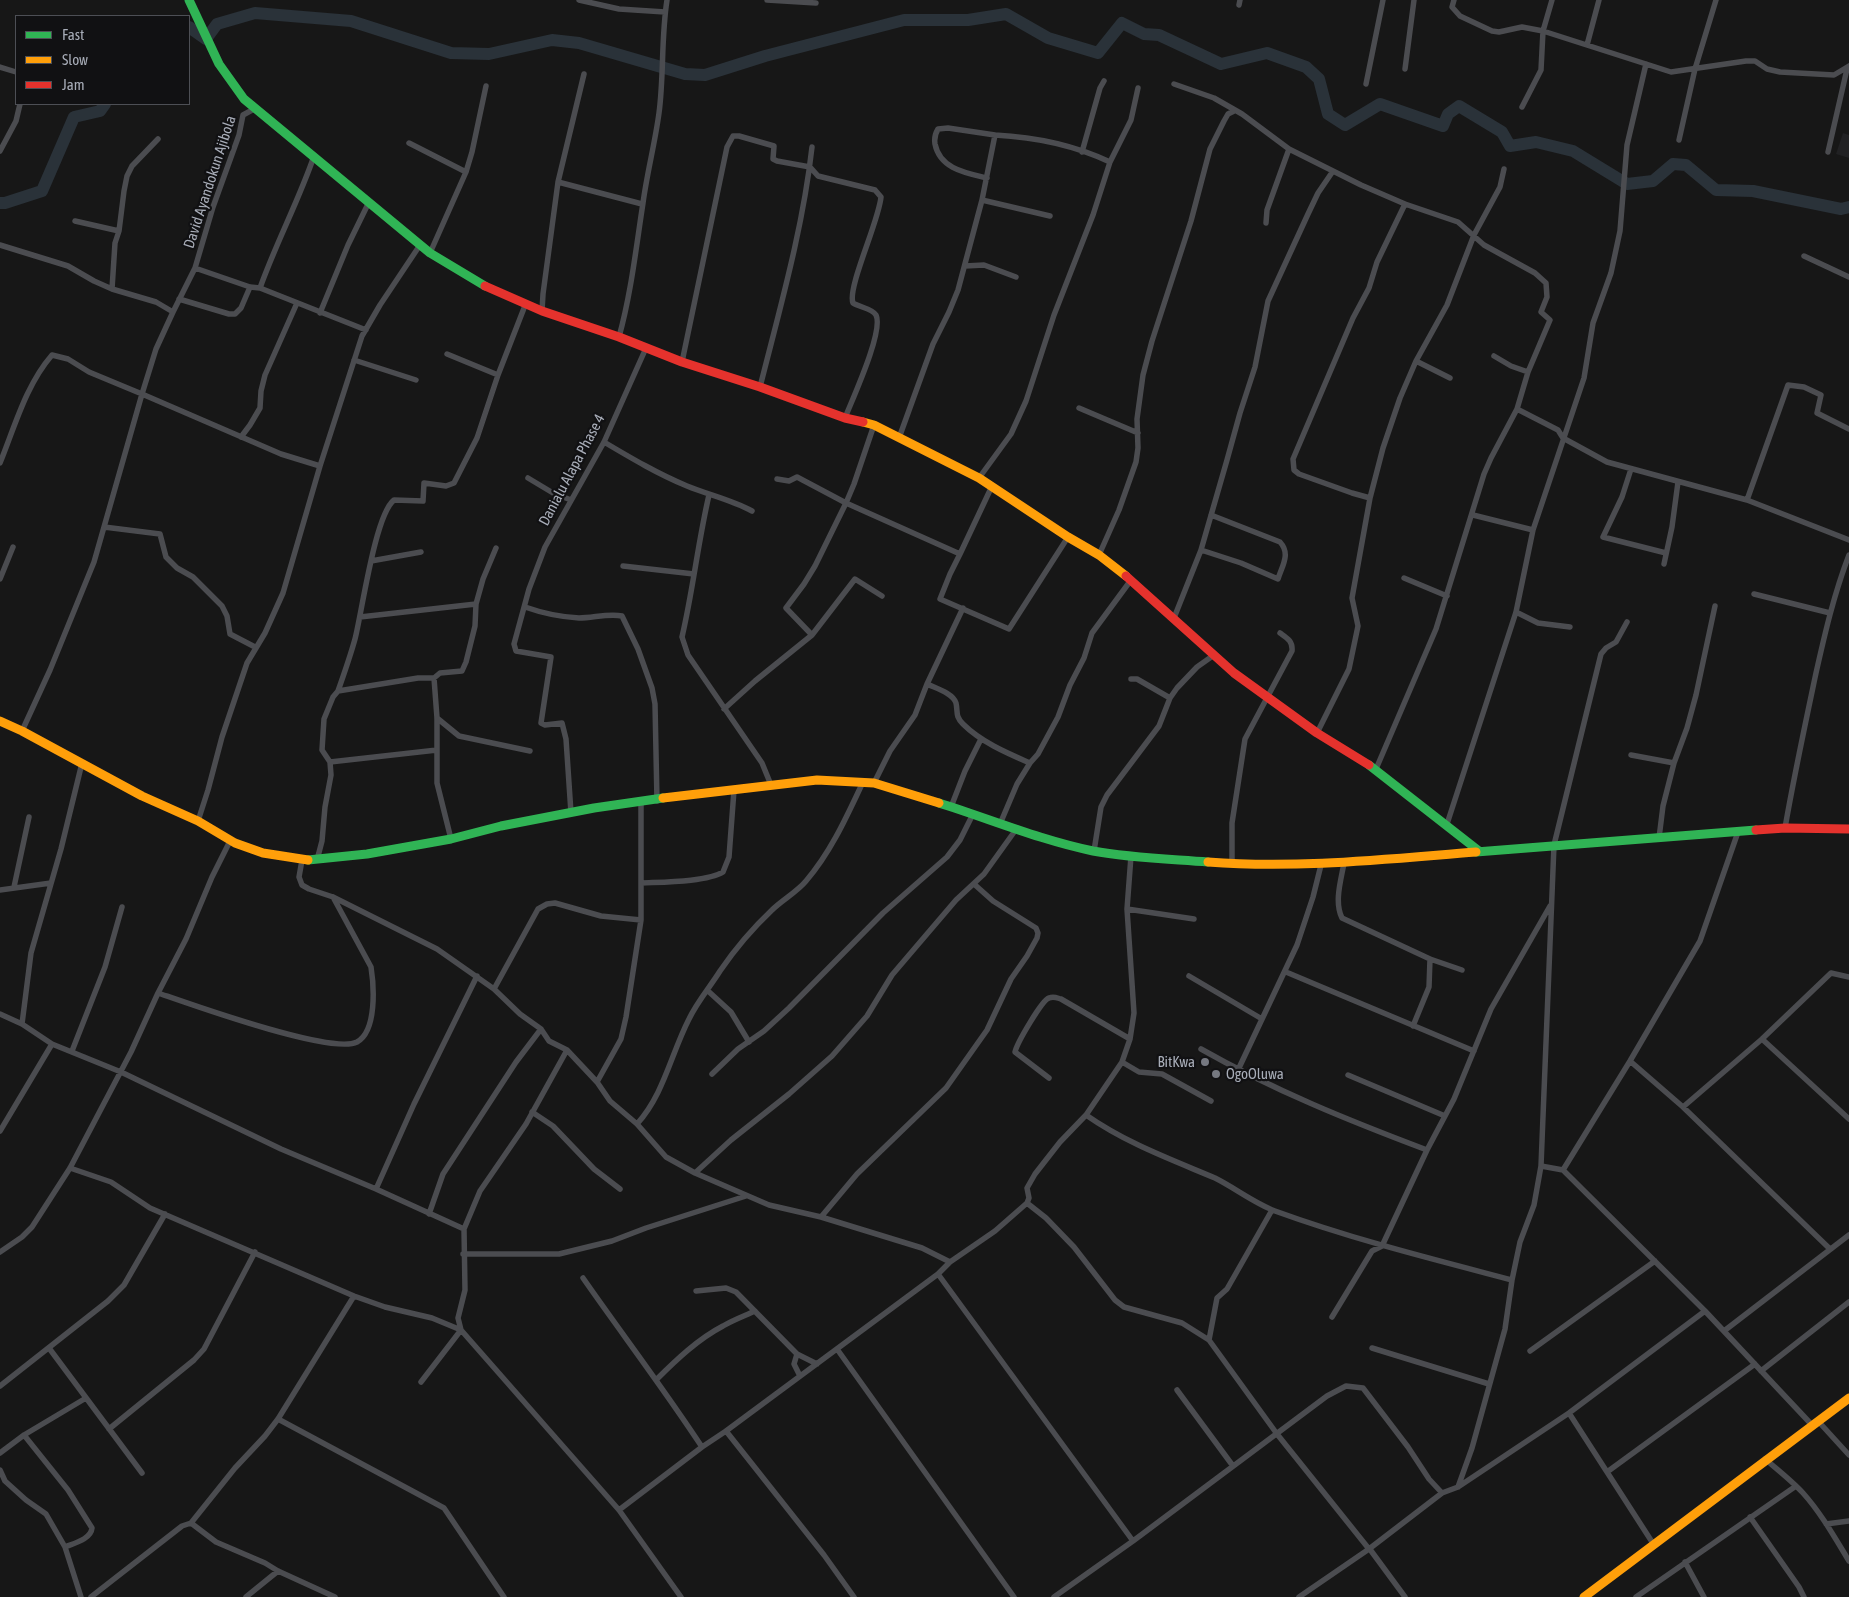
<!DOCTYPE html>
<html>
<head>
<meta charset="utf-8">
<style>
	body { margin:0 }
	#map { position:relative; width:1849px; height:1597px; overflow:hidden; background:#171717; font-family:"Asap Condensed",sans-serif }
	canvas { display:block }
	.legend { position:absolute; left:15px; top:15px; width:175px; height:90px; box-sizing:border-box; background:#111113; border:1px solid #4d4f55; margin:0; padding:6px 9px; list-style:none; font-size:15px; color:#a8adb8 }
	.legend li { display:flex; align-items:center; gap:10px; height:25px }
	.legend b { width:25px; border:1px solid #4d4f55 }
</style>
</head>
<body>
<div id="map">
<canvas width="1849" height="1597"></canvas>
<ul class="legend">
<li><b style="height:6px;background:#30b455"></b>Fast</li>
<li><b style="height:6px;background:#ff9f0a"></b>Slow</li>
<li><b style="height:6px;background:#e5322d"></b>Jam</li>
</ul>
</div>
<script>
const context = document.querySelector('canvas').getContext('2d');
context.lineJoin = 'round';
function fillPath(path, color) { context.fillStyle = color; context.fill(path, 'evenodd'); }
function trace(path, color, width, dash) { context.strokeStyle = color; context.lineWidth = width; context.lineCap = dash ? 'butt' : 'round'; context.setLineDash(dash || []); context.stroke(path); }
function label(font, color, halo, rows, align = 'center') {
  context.font = font + ' "Asap Condensed",sans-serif'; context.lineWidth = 4.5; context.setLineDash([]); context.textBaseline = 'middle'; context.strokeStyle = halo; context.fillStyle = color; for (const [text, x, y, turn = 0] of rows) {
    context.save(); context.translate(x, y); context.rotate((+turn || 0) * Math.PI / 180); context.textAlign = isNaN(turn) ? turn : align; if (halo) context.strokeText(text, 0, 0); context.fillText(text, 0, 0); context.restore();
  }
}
fillPath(new Path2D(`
	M 1843,133 L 1849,135 L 1849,158 L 1836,154 Z`), '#212123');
trace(new Path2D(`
	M 189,27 L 206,39 L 217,24 L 255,13 L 351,21 L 451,53 L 489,54 L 552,40 L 579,43 L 685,74 L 705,75 L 765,56 L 904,20 L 968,20 L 1006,14 L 1048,38 L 1098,53 L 1122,23 L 1144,34 L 1159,35 L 1221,64 L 1267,53 L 1306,67 L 1319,79 L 1328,114 L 1345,125 L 1380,104 L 1443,126 L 1448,114 L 1459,106 L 1502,132 L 1510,146 L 1536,142 L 1573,151 L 1627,184 L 1653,181 L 1673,164 L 1686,165 L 1716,190 L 1753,191 L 1841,209 L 1849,207
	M 0,203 L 5,203 L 42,191 L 74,117 L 100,111 L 105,104`), '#2a3239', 12);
trace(new Path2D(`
	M 579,0 L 619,9 L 665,12
	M 767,0 L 816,3
	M 1454,0 L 1452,7 L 1460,16 L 1492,31 L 1499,32 L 1522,27 L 1543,31 L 1671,72 L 1746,61 L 1755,61 L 1767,69 L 1780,72 L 1834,75 L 1849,66
	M 1239,5 L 1240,0
	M 1587,45 L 1599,0
	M 0,67 L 16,72
	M 1405,69 L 1414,0
	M 1174,84 L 1214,98 L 1242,114 L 1289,149 L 1361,185 L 1405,204 L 1458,222 L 1484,245 L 1535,273 L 1546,283 L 1547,297 L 1541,312 L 1550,320 L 1528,372
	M 1366,84 L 1383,0
	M 1522,107 L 1541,70 L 1543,31 L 1552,0
	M 1679,140 L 1695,69 L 1716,0
	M 409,143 L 466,172
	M 0,151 L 16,121 L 20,104
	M 1082,152 L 1100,88 L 1104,81
	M 1828,152 L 1847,69
	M 1110,162 L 1131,120 L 1138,88
	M 987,178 C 966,173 940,169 935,144 C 934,138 935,134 938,129 L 948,128 L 995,135
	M 558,182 L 642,204
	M 982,200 L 1050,216
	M 75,221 L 119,231
	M 1266,223 L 1267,210 L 1289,149
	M 0,245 L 68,266 L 94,281 L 112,289 L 156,302 L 173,312 L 156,349 L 142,394 L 89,372 L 68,359 L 52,355 C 26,385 15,426 0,463
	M 430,253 L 466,172 L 472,152 L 486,86
	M 1804,256 L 1849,277
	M 965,266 L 984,265 L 1016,277
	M 195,268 L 250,287 L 260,288 L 366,330
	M 260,288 C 276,243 299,200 314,156
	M 112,289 L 115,243 L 119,231 L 124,191 L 127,176 L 132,166 L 158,139
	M 179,299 L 229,314 L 235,314 L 241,308 L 250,287
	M 542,311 L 543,294 L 558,182 L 584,74
	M 173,312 L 195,268 L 213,207 L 239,135 L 243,115 L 254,109
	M 320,313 L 348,245 L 369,202
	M 619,337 C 631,294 636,248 643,203 C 647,173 655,143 659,113 C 664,76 661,38 667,0
	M 447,354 L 498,375
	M 354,360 L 416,380
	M 1416,361 L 1450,378
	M 682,362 L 727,147 L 733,136 L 739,136 L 774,146 L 773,159 L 777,161 L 810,167 L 818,176 L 875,190 L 881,197 C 879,221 847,288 853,303 C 859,307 873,309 876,315 C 884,331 852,400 845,418
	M 760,387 C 780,308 803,228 812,147
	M 1079,408 L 1138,433
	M 1517,409 L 1558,430 L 1563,438 L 1607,462 L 1747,500 L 1849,540
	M 241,437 L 250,425 L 260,408 L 261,391 L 265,375 L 297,303
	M 899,438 L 933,344 L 949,312 L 958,290 L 982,200 L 995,135 C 1034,137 1074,145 1110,162 L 1093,215 L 1054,315 L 1026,401 L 1011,434 L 979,478
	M 604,442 C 631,458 658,474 687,486 C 709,495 732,500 752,511
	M 1631,469 L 1622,497 L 1603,537 L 1666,553
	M 528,478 L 553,493 L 571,500
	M 777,479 L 789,481 L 797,477 L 846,503 L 960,554 L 992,486
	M 709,495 C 698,542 693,590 682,637 L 688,655 L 762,763 L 771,785
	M 1370,498 L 1383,448 L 1400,398 L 1416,361 L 1447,305 L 1474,235 L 1500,187 L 1504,169
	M 1747,500 L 1788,385 L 1804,387 L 1821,395 L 1817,413 L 1849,429
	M 1473,515 L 1533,530
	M 104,527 L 160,534 L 166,557 L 177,568 L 193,577 L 222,606 L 227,616 L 230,634 L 255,647
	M 1201,550 L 1241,563 L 1278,579 C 1282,566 1291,554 1280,542 L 1211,515
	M 960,554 L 950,574 L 940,599 L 1009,629 L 1068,537
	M 1099,555 L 1119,510 L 1136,462 L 1138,448 L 1137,419 L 1143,375 L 1152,341 L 1191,221 L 1210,149 L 1224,121 L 1228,114 L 1234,111
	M 371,561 L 421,552
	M 1664,564 L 1672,527 L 1678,482
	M 623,566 L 694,574
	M 1404,578 L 1447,596
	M 0,579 L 13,547
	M 1754,594 L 1830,613
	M 525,607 C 542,613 561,617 579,618 C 593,618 609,613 622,616 L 638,649 L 652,688 L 655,704 L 657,801
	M 1516,612 L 1538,623 L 1570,627
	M 360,617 L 476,604
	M 1174,618 L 1201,550 L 1227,460 L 1240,413 L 1255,367 L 1268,301 L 1308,214 L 1318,193 L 1333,171
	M 1627,622 L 1616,642 L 1606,648 L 1601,654 L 1554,845 L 1541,1166 L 1563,1170 L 1705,1311 L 1812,1425
	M 812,635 L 786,608 L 804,584 L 815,566 L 846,503 L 854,484 L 874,425
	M 434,678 L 437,718 L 437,783 L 451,839
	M 1131,679 L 1137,679 L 1170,698
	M 927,684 C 935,688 953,693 956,703 C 958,712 955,716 963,724 C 981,742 1007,753 1030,763
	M 338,691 L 418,678 L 434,678 L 440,673 L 462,671 L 466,662 L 475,626 L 476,604 L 483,579 L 496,548
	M 724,709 L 755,681 L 812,635 L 855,579 L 882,596
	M 437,718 L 459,736 L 530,751
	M 22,731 L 50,670 L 94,562 L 142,394 L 281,454 L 320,466 L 362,336 L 380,305 L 420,245
	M 1317,733 L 1349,669 L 1358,626 L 1352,598 L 1370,498 L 1352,493 L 1299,474 L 1294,470 L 1293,459 L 1353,318 L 1369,288 L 1377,262 L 1405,204
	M 1631,755 L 1674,763
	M 330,762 L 437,750
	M 1376,769 L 1436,629 L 1484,474 L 1491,458 L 1517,409 L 1528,372 L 1511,366 L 1494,356
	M 874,783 L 890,751 L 915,715 L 927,684 L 963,608
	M 951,807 L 965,771 L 981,739
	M 571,813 L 566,739 L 562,723 L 545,725 L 541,723 L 551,657 L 516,651 L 514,644 L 529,589 L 545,547 L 604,442 L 646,348
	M 198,821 L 208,790 L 222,737 L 247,663 L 265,633 L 283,593 L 320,466
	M 1000,824 L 1017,784 L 1030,763 L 1038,754 L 1058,717 L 1070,685 L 1084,658 L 1092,633 L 1131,580
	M 1447,824 L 1516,612 L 1533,530 L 1584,378 L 1593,323 L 1611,273 L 1620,231 L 1627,145 L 1646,64
	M 1785,828 C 1794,776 1805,725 1816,673 C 1825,633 1834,594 1849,555
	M 1659,838 L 1663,806 L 1674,763 L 1687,728 L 1696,695 L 1715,606
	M 1094,851 L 1101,807 L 1107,795 L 1159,726 L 1170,698 L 1177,688 L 1197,667 L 1214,655
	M 302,860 L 299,877 L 302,885 L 309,889 L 333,897 L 437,949 L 494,989 L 520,1014 L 541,1029 L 549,1041 L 567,1050 L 597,1082 L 610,1101 L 637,1124 L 666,1157 L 695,1173 L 769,1205 L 821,1217 L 922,1248 L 950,1262
	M 317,860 L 322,841 L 325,807 L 331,775 L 330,762 L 322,750 L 324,719 L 333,697 L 338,691 C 344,674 350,657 355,639 C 362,612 375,515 394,500 L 423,501 L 424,483 L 446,486 L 454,483 L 477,438 L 498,375 L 526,303
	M 1344,863 C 1341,880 1334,902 1342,918 L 1430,959 L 1462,970
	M 1232,864 L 1232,823 L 1245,739 L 1292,651 C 1293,641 1287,638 1280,633
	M 642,883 C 662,882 707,882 723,872 L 729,857 L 734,790
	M 14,887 L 29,817
	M 0,890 L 51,883
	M 1127,909 L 1194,919
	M 1286,972 L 1474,1051
	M 1189,976 L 1262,1019
	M 494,989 L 538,909 L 547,904 L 555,903 L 601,916 L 641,920
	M 707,990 L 731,1012 L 749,1042
	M 158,993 C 190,1004 331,1055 357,1042 C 377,1031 374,986 371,967 L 333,897
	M 0,1014 L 22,1024 L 52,1044 L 121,1072 L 281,1149 L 376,1189 L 464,1229
	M 22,1024 L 31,953 L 61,849 L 82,763
	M 1413,1026 L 1429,987 L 1430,959
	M 1762,1039 L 1849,1119
	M 1201,1049 C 1273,1090 1350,1121 1427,1150
	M 567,1050 L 526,1124 L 480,1191 L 464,1229 L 465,1290 L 458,1318 L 461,1330 L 619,1510 L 681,1597
	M 72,1051 L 105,967 L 122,907
	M 1630,1061 L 1683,1107 L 1830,1249
	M 1122,1062 L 1139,1072 L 1162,1074 L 1211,1101
	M 1238,1070 L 1297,945 L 1313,897 L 1321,865
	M 712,1074 L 738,1049 L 764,1031 L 789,1008 L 883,913 L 947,857 L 960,840 L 973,814
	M 1348,1075 L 1445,1116
	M 1049,1078 L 1015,1052 C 1017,1043 1042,1000 1049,998 C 1054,996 1057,998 1061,999 L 1130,1039
	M 597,1082 L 621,1039 L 626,1017 L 641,920 L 641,803
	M 1683,1107 L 1762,1039 L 1831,973 L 1849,977
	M 532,1112 L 553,1126 L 594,1169 L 620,1189
	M 1086,1115 C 1126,1143 1170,1159 1215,1178 C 1235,1188 1254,1203 1275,1211 C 1352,1239 1432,1259 1512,1280
	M 637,1124 C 664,1094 671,1054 689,1019 C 697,1002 710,987 720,971 C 735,949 753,928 772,910 C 782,900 797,892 806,881 C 831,852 847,816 863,782
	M 0,1131 L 52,1044
	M 70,1168 L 111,1182 L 150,1208 L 354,1296 L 385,1307 L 432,1318 L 461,1330 L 421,1382
	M 1563,1170 L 1630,1061 L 1700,941 L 1738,832
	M 695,1173 L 731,1140 L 789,1094 L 832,1056 L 867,1016 L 892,975 L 956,900 L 984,874 L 1017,828
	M 376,1189 L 414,1104 L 477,976
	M 1027,1203 L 1029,1198 L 1027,1188 L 1035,1174 L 1060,1142 L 1086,1115 L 1122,1062 L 1130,1039 L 1134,1013 L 1127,909 L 1131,856
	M 429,1214 L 443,1174 L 516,1062 L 541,1029
	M 821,1217 L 857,1174 L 946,1088 L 987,1030 L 1011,979 L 1027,956 L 1037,938 L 1038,933 L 1036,928 L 993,901 L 974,884
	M 0,1252 L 22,1237 L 32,1227 L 70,1168 L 131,1052 L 158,993 L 186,939 L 212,877 L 230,841
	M 463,1254 L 559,1254 L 612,1241 L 646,1228 L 746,1196
	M 938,1274 L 1133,1541
	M 583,1278 C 622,1334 664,1389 702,1447
	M 696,1291 L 726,1288 L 736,1292 L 797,1354 L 817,1364
	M 1332,1317 L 1372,1251 L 1382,1246 L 1427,1150 L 1454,1099 L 1491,1009 L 1550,906
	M 1724,1331 L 1849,1235
	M 1209,1340 L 1217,1298 L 1227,1289 L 1272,1210
	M 49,1348 L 142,1473
	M 1372,1348 L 1489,1384
	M 837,1349 L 1014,1597
	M 1530,1351 L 1655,1261
	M 797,1354 L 794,1364 L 800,1376
	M 1761,1371 L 1849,1302
	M 656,1380 C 676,1360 698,1339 723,1326 C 733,1320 744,1316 755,1311
	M 0,1386 L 108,1301 L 124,1285 L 165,1214
	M 1177,1390 L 1233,1466
	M 1569,1413 L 1654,1545
	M 278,1419 L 444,1508 L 504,1597
	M 1818,1421 L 1849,1455
	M 109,1429 L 194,1360 L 204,1349 L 255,1252
	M 726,1431 L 824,1555 L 854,1597
	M 24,1435 L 68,1490 L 92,1528 C 91,1539 75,1543 65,1547
	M 0,1453 L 24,1435 L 86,1398
	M 1765,1459 C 1778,1470 1792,1481 1803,1493 C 1821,1513 1835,1538 1849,1561
	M 0,1470 L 5,1481 L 26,1500 L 46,1514 L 65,1547 L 81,1597
	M 1607,1472 L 1755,1364
	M 1458,1487 L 1472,1448 L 1505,1329 L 1512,1280 L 1520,1242 L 1534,1205 L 1541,1166
	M 619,1510 L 702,1447 L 726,1431 L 938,1274 L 950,1262 L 995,1231 L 1027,1203 L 1046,1218 L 1074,1247 L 1115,1300 L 1124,1307 L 1182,1323 L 1209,1340 L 1277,1434 L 1369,1549
	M 1750,1517 L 1799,1587 L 1804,1597
	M 191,1523 L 216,1542 L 265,1563 L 278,1571 L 335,1597
	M 1826,1524 L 1849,1521
	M 1369,1548 L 1405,1597
	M 1685,1562 L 1704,1597
	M 91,1597 L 182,1526 L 191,1523 L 235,1468 L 265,1436 L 278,1419 L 354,1296
	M 246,1597 L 278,1571
	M 1054,1597 L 1133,1541 L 1327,1396 L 1346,1386 L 1363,1388 L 1408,1447 L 1429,1479 L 1442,1493
	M 1299,1597 L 1369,1549 L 1442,1493 L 1458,1487 L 1569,1413 L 1705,1311
	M 1636,1597 L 1796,1486`), '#4b4c50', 5.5);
trace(new Path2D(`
	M 189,0 L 219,64 L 244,99 L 430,253 L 485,286
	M 1369,765 L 1479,851
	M 939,803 C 990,819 1040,840 1093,851 C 1131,858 1170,859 1208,862
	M 1476,852 L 1756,830
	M 308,860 L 367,854 L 451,839 L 501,826 L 594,808 L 663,798`), '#30b455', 9);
trace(new Path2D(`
	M 863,422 L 874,425 L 979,478 L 1068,537 L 1099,555 L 1126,576
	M 0,721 L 22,731 L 142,796 L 198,821 L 235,843 L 263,853 L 308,860
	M 663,798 L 817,780 L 874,783 L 939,803
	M 1208,862 C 1297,869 1387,859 1476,852
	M 1584,1597 L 1849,1398`), '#ff9f0a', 9);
trace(new Path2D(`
	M 485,286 L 542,311 L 619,337 L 682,362 L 760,387 L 845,418 L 863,422
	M 1126,576 L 1234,673 L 1317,733 L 1369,765
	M 1756,830 L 1785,828 L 1849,829`), '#e5322d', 9);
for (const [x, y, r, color] of [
	[1205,1062,5,"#757880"],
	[1216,1074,5,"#757880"]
]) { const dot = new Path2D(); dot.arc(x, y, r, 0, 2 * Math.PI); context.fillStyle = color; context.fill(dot); trace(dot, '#111113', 2); }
label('15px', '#a8adb8', '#111113', [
	["David Ayandokun Ajibola",210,182,-72],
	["Danialu Alapa Phase 4",572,470,-62]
]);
label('15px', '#a8adb8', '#111113', [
	["BitKwa",1195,1062],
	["OgoOluwa",1226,1074,"left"]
], 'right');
</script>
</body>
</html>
